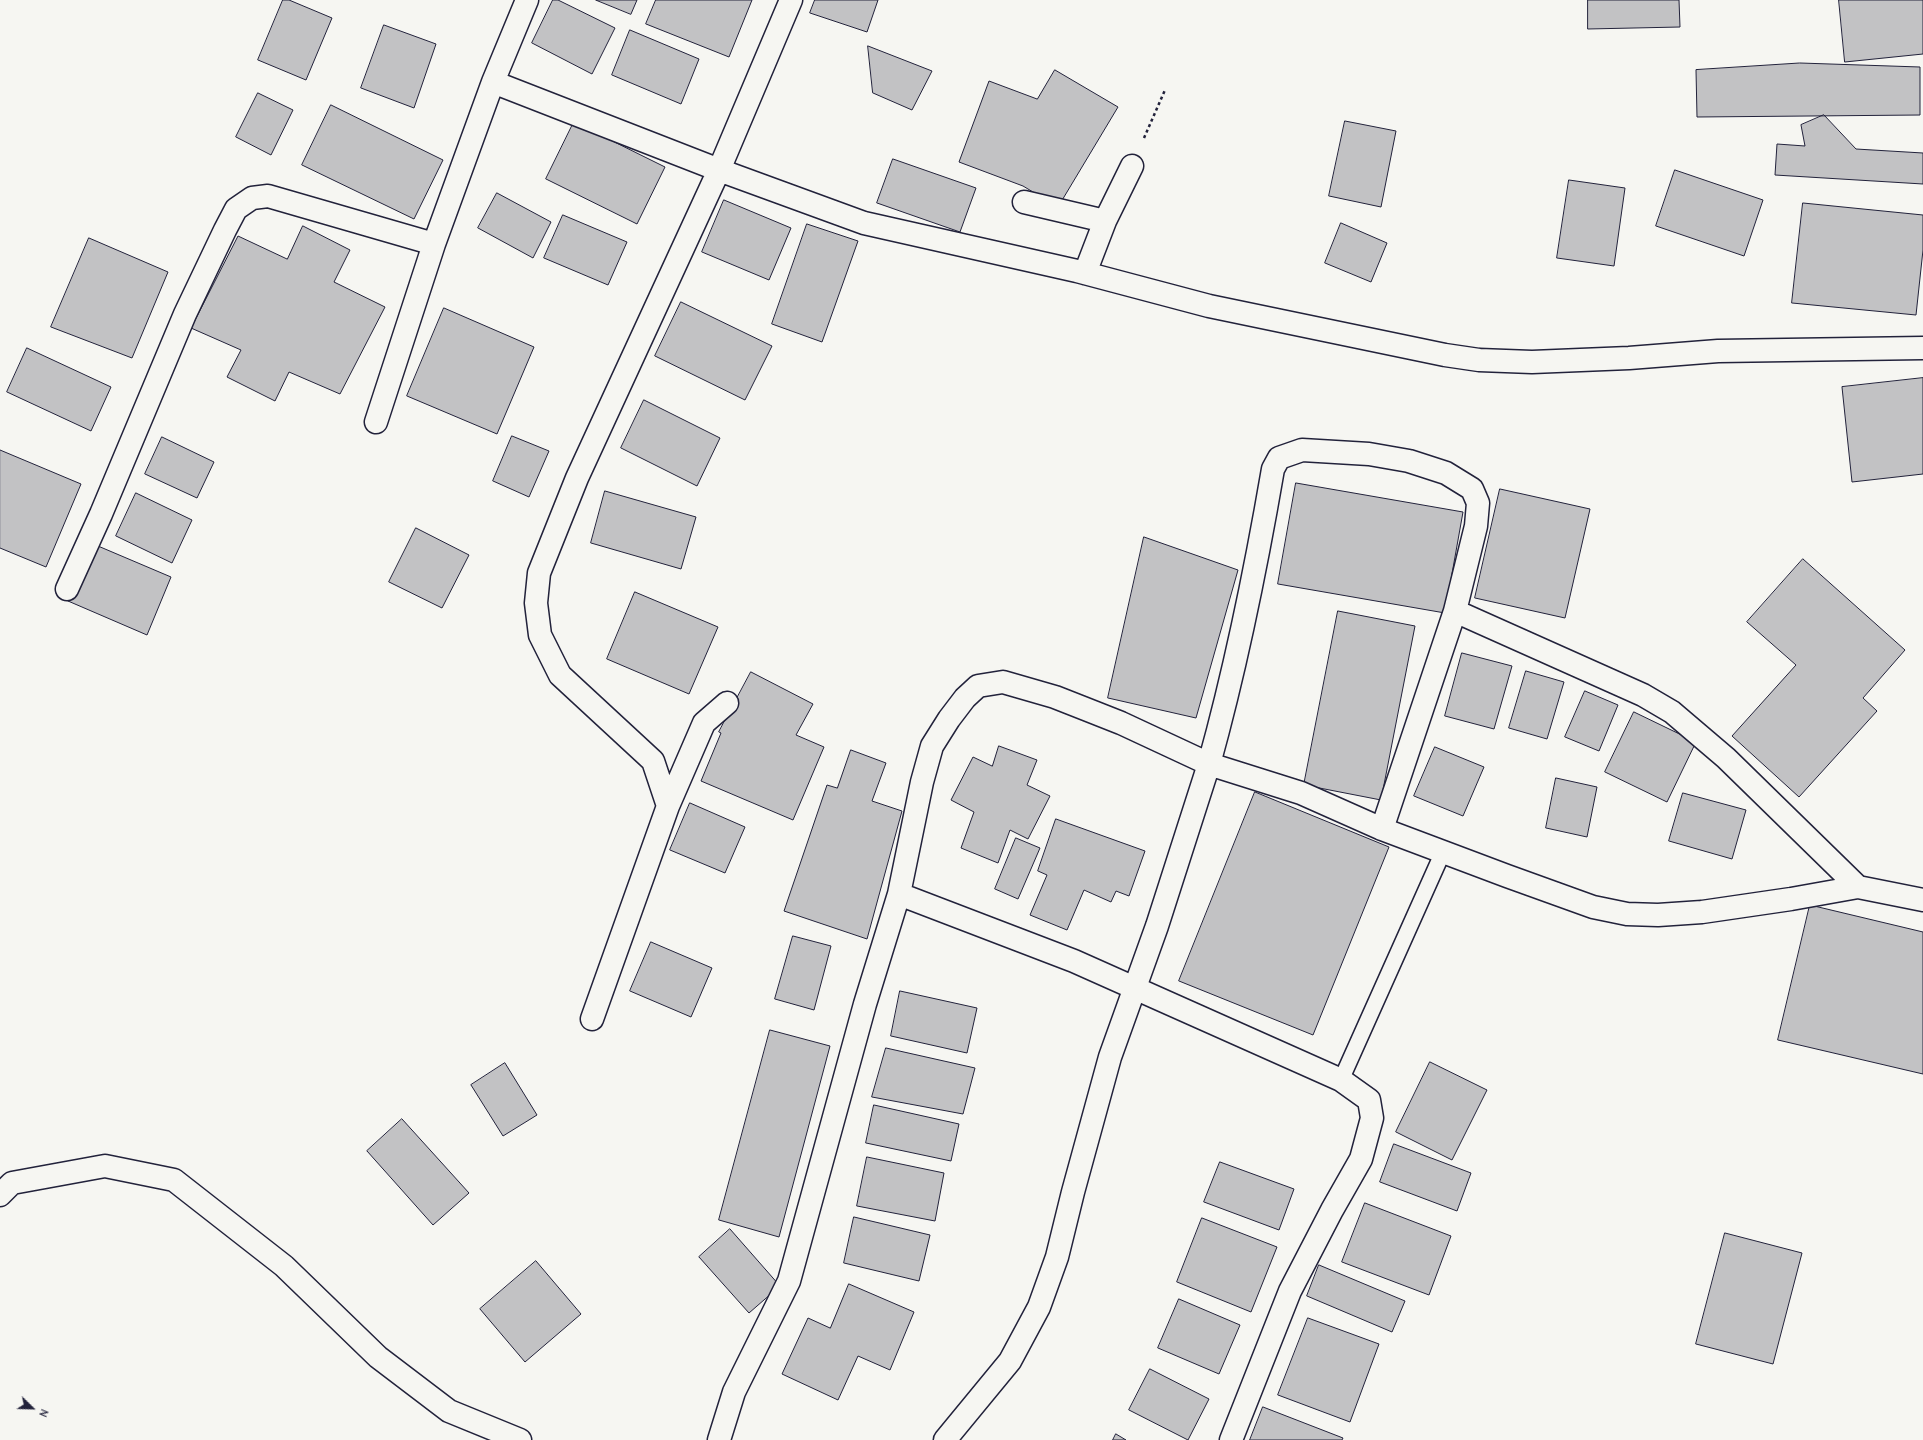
<!DOCTYPE html>
<html>
<head>
<meta charset="utf-8">
<style>
	body { margin:0 }
	#map { position:relative; width:1923px; height:1440px; overflow:hidden; background:#f6f6f2; font-family:"Comic Neue",sans-serif }
	canvas { display:block }
	.north { position:absolute; left:12px; top:1388px; width:40px; height:40px; -webkit-text-stroke:3px #f6f6f2; paint-order:stroke; rotate:113deg; font-size:11px; font-weight:700; line-height:16px; text-align:center; color:#22223b }
	.north::after { content:''; display:block; margin:auto; width:14px; height:18px; background:#22223b; clip-path:polygon(50% 0,100% 100%,50% 72%,0 100%) }
</style>
</head>
<body>
<div id="map">
<canvas width="1923" height="1440"></canvas>
<div class="north">N</div>
</div>
<script>
const context = document.querySelector('canvas').getContext('2d');
context.lineJoin = 'round';
function fillPath(path, color) { context.fillStyle = color; context.fill(path, 'evenodd'); }
function trace(path, color, width, dash) { context.strokeStyle = color; context.lineWidth = width; context.lineCap = dash ? 'butt' : 'round'; context.setLineDash(dash || []); context.stroke(path); }
const building = new Path2D(`
	M 283,0 L 289,0 L 332,18 L 306,80 L 258,60 Z
	M 553,0 L 558,0 L 615,28 L 592,74 L 532,43 Z
	M 596,0 L 637,0 L 631,14 Z
	M 656,0 L 752,0 L 729,57 L 646,24 Z
	M 815,0 L 878,0 L 867,32 L 810,13 Z
	M 1588,0 L 1679,0 L 1680,27 L 1588,29 Z
	M 1839,0 L 1923,0 L 1923,54 L 1845,62 Z
	M 384,25 L 436,44 L 414,108 L 361,88 Z
	M 630,30 L 699,59 L 681,104 L 612,75 Z
	M 868,46 L 932,71 L 912,110 L 873,93 Z
	M 1800,63 L 1920,67 L 1920,115 L 1697,117 L 1696,70 Z
	M 1055,70 L 1118,107 L 1058,207 L 1023,186 L 959,162 L 989,81 L 1037,99 Z
	M 258,93 L 293,110 L 271,155 L 236,137 Z
	M 331,105 L 443,160 L 414,219 L 302,165 Z
	M 1824,115 L 1856,149 L 1923,153 L 1923,184 L 1775,175 L 1777,144 L 1805,146 L 1801,125 Z
	M 1345,121 L 1396,131 L 1381,207 L 1329,196 Z
	M 574,122 L 665,167 L 637,224 L 546,179 Z
	M 893,159 L 976,188 L 960,232 L 877,203 Z
	M 1675,170 L 1763,200 L 1744,256 L 1656,226 Z
	M 1569,180 L 1625,188 L 1614,266 L 1557,258 Z
	M 497,193 L 551,222 L 533,258 L 478,228 Z
	M 724,200 L 791,228 L 769,280 L 702,252 Z
	M 1803,203 L 1923,215 L 1923,250 L 1916,315 L 1792,303 Z
	M 563,215 L 627,242 L 608,285 L 544,258 Z
	M 1341,223 L 1387,243 L 1371,282 L 1325,263 Z
	M 807,224 L 858,241 L 822,342 L 772,324 Z
	M 303,226 L 350,250 L 334,282 L 385,307 L 340,394 L 289,372 L 275,401 L 227,377 L 241,350 L 191,328 L 238,236 L 287,259 Z
	M 89,238 L 168,272 L 132,358 L 51,327 Z
	M 681,302 L 772,346 L 745,400 L 655,356 Z
	M 444,308 L 534,347 L 497,434 L 407,396 Z
	M 27,348 L 111,387 L 91,431 L 7,392 Z
	M 1923,378 L 1923,474 L 1852,482 L 1842,387 Z
	M 644,400 L 720,438 L 697,486 L 621,448 Z
	M 512,436 L 549,451 L 529,497 L 493,481 Z
	M 162,437 L 214,462 L 197,498 L 145,474 Z
	M 0,450 L 81,484 L 46,567 L 0,548 Z
	M 1296,483 L 1463,512 L 1445,613 L 1278,584 Z
	M 1500,489 L 1590,509 L 1565,618 L 1475,598 Z
	M 605,491 L 696,517 L 681,569 L 591,543 Z
	M 136,493 L 192,520 L 172,563 L 116,536 Z
	M 416,528 L 469,555 L 442,608 L 389,582 Z
	M 1144,537 L 1238,570 L 1196,718 L 1108,698 Z
	M 98,546 L 171,577 L 147,635 L 68,601 Z
	M 1803,559 L 1905,650 L 1863,698 L 1877,711 L 1799,797 L 1732,736 L 1796,665 L 1747,622 Z
	M 635,592 L 718,627 L 689,694 L 607,659 Z
	M 1338,611 L 1415,626 L 1381,800 L 1304,785 Z
	M 1462,653 L 1512,666 L 1494,729 L 1445,716 Z
	M 1526,671 L 1564,682 L 1547,739 L 1509,728 Z
	M 751,672 L 813,704 L 796,735 L 824,747 L 793,820 L 701,781 L 721,733 L 719,732 Z
	M 1585,691 L 1618,705 L 1599,751 L 1565,737 Z
	M 1634,712 L 1696,742 L 1667,802 L 1605,772 Z
	M 999,746 L 1037,760 L 1027,785 L 1050,796 L 1028,839 L 1010,830 L 998,863 L 961,848 L 974,812 L 951,800 L 973,757 L 992,766 Z
	M 1435,747 L 1484,767 L 1463,816 L 1414,796 Z
	M 851,750 L 886,763 L 872,801 L 902,811 L 867,939 L 784,911 L 827,785 L 837,788 Z
	M 1556,778 L 1597,787 L 1587,837 L 1546,828 Z
	M 1255,792 L 1389,847 L 1313,1035 L 1179,981 Z
	M 1683,793 L 1746,810 L 1732,859 L 1669,841 Z
	M 690,803 L 745,827 L 725,873 L 670,850 Z
	M 1056,819 L 1145,851 L 1129,896 L 1116,891 L 1111,902 L 1084,890 L 1067,930 L 1030,915 L 1047,875 L 1038,871 Z
	M 1016,838 L 1040,848 L 1018,899 L 995,889 Z
	M 1810,905 L 1923,932 L 1923,1074 L 1778,1040 Z
	M 793,936 L 831,946 L 814,1010 L 775,999 Z
	M 651,942 L 712,968 L 691,1017 L 630,991 Z
	M 900,991 L 977,1008 L 967,1053 L 891,1036 Z
	M 770,1030 L 830,1046 L 779,1237 L 719,1220 Z
	M 886,1048 L 975,1068 L 963,1114 L 872,1097 Z
	M 1430,1062 L 1487,1090 L 1452,1160 L 1396,1132 Z
	M 505,1063 L 537,1115 L 503,1136 L 471,1085 Z
	M 874,1105 L 959,1124 L 951,1161 L 866,1143 Z
	M 402,1119 L 469,1193 L 433,1225 L 367,1151 Z
	M 1394,1144 L 1471,1173 L 1457,1211 L 1380,1182 Z
	M 867,1157 L 944,1173 L 935,1221 L 857,1206 Z
	M 1220,1162 L 1294,1189 L 1279,1230 L 1204,1202 Z
	M 1365,1203 L 1451,1236 L 1429,1295 L 1342,1262 Z
	M 854,1217 L 930,1235 L 919,1281 L 844,1263 Z
	M 1202,1218 L 1277,1247 L 1251,1312 L 1177,1282 Z
	M 730,1229 L 780,1286 L 749,1313 L 699,1257 Z
	M 1725,1233 L 1802,1253 L 1773,1364 L 1696,1344 Z
	M 536,1261 L 581,1314 L 525,1362 L 480,1309 Z
	M 1319,1265 L 1405,1301 L 1392,1332 L 1307,1296 Z
	M 849,1284 L 914,1312 L 890,1370 L 858,1356 L 838,1400 L 782,1374 L 808,1318 L 830,1328 Z
	M 1179,1299 L 1240,1325 L 1219,1374 L 1158,1348 Z
	M 1308,1318 L 1379,1344 L 1350,1422 L 1278,1395 Z
	M 1150,1369 L 1209,1399 L 1188,1440 L 1129,1410 Z
	M 1263,1407 L 1343,1438 L 1342,1440 L 1250,1440 Z
	M 1116,1434 L 1126,1440 L 1113,1440 Z`);
fillPath(building, '#c2c2c4');
trace(building, '#22223b', 1);
const lane = new Path2D(`
	M 1341,1080 L 1443,852`);
const street = new Path2D(`
	M 493,82 L 527,0
	M 1024,202 L 1105,221 L 1085,273
	M 1105,221 L 1132,166
	M 376,422 L 434,244
	M 67,589 L 101,514 L 185,314 L 225,230 L 236,209 L 252,198 L 268,196 L 434,244 L 493,82 L 719,170 L 864,223 L 1077,271 L 1209,306 L 1445,355 L 1479,360 L 1532,362 L 1629,358 L 1718,351 L 1923,348
	M 1455,611 L 1643,695 L 1672,712 L 1726,758 L 1858,887
	M 668,806 L 704,723 L 727,703
	M 1382,829 L 1455,611 L 1476,526 L 1478,503 L 1472,489 L 1446,473 L 1409,461 L 1369,454 L 1302,450 L 1279,458 L 1273,469 C 1256,568 1236,667 1209,764 L 1301,793 L 1382,829 L 1507,876 L 1593,907 L 1627,914 L 1658,915 L 1702,912 L 1791,899 L 1858,887 L 1923,900
	M 899,894 L 1074,961 L 1341,1080 L 1369,1100 L 1372,1118 L 1361,1159 L 1332,1210 L 1290,1291 L 1231,1440
	M 592,1019 L 668,806 L 653,761 L 560,675 L 540,635 L 536,603 L 539,573 L 577,478 L 719,170 L 791,0
	M 0,1195 L 12,1183 L 105,1166 L 174,1180 L 284,1266 L 378,1357 L 449,1411 L 520,1440
	M 719,1440 L 734,1392 L 789,1281 L 865,1004 L 899,894 L 922,782 L 932,746 L 949,719 L 965,698 L 978,686 L 1003,682 L 1055,697 L 1083,708 L 1121,723 L 1209,764 L 1157,926 L 1110,1057 L 1073,1192 L 1057,1257 L 1039,1307 L 1010,1361 L 945,1440`);
trace(lane, '#22223b', 18);
trace(street, '#22223b', 25);
trace(new Path2D(`
	M 1144,138 L 1165,90`), '#22223b', 2.5, [3, 3]);
trace(lane, '#f6f6f2', 15);
trace(street, '#f6f6f2', 22);
</script>
</body>
</html>
